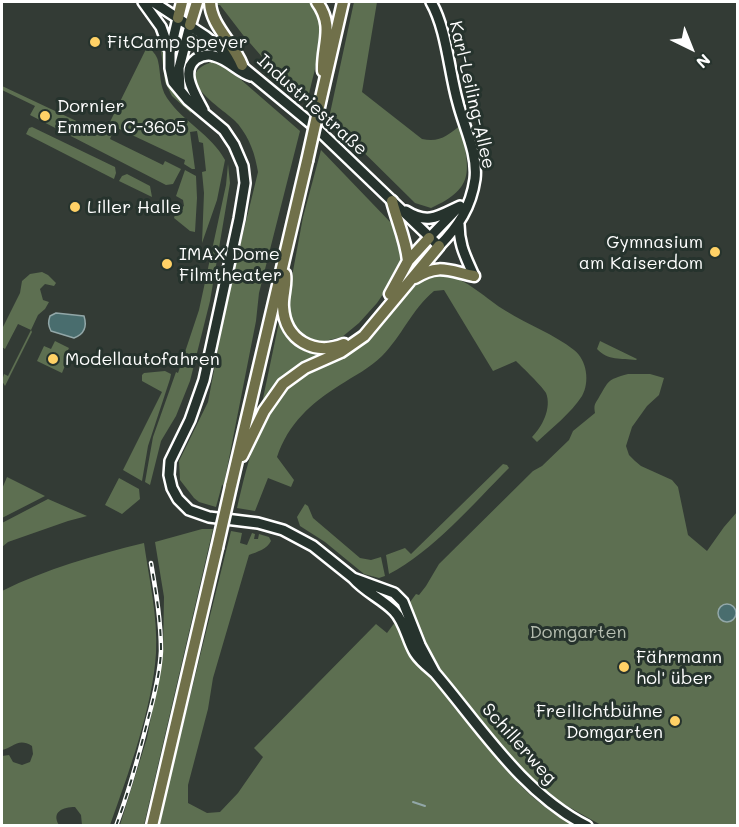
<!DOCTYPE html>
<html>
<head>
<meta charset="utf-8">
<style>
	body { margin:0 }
	#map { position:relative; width:739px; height:827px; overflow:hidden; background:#333b35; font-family:Mali,sans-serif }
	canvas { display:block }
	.frame { position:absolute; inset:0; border:3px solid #fff; pointer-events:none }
	.north { position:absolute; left:661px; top:18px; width:60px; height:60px; -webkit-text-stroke:4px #26332d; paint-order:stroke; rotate:137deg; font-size:16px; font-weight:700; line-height:24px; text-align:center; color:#fff }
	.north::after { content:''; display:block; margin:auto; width:21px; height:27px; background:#fff; clip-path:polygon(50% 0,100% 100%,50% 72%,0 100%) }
</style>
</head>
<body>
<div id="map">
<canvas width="739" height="827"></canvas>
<div class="frame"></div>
<div class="north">N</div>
</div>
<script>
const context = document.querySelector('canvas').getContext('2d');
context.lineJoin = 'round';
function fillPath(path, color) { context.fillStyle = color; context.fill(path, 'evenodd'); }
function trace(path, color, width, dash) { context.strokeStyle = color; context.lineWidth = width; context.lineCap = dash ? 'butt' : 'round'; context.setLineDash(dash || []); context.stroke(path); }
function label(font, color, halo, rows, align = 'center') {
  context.font = font + ' Mali,sans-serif'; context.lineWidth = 6; context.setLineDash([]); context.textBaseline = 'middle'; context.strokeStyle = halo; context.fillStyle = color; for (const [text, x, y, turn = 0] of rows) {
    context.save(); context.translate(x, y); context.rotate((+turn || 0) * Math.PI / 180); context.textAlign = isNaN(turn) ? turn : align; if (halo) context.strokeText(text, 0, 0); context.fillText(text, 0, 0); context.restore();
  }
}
fillPath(new Path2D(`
	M 215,2 L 310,2 C 314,8 319,15 320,23 C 324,43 312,78 308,99 L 263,58 L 243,35 L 220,5 L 214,5 Z
	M 354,2 L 377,2 L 362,92 L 422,139 C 440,143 448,135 461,125 C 468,169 478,187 431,208 L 415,203 L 329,118 Z
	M 155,26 C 166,45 161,65 169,83 C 173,94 183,102 191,110 L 191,113 L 172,96 L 165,82 L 161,50 Z
	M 148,45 C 151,50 157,55 158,61 C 161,73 159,86 167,98 C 183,122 211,134 225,160 L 217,200 L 202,243 L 204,193 L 202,172 L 206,171 L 203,143 L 199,142 L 197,131 L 190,132 L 195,169 L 192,169 L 184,164 L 185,160 L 115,127 L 110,139 L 163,165 L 165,161 L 181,169 L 173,184 L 166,185 L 30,115 L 35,106 L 2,90 L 2,86 L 104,134 Z
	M 212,62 L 224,65 L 300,131 L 259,293 L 256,321 L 224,484 L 222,485 L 216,507 L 199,502 L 194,498 L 180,480 L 179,461 L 208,402 L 229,291 L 258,172 C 255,154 250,139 238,124 C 228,111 165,77 212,62 Z
	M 32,127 L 115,167 L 116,173 L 114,179 L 26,134 L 29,128 Z
	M 321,150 L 394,226 L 402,242 L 404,256 L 400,269 L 377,303 L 359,323 L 342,337 L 320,342 L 302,337 L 294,327 L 289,317 L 288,298 L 303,217 Z
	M 228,164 L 230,183 L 210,301 L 190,381 L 176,416 L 161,441 L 150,485 L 145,482 L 153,437 L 176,372 L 178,373 L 199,310 L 226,185 Z
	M 185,170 L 196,176 L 197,198 L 195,232 L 190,231 L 174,218 L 176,211 L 184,206 L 183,200 L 176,196 Z
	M 127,174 L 150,186 L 152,197 L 119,181 L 122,176 Z
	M 42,272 L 48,275 L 56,283 L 54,286 L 45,284 L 40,289 L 43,300 L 49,302 L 45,309 L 38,315 L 31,330 L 32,332 L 5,386 L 2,381 L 4,374 L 8,376 L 31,330 L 18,324 L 5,349 L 2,347 L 2,329 L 20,293 L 22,281 L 30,274 Z
	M 443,275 C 466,277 487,300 506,311 C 528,325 554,334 574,350 C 587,360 590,382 582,396 C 571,413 552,428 537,442 L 532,437 C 542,427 552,408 546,393 C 542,386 523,368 516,361 L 493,371 L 444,290 L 434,291 C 412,309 402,336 382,356 C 370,368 354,376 340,385 C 311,403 288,424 277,457 L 294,480 L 291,487 L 268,478 L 255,511 L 237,508 C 248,462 260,401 305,373 C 317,366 331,363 343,357 C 354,352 364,344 373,336 C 395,314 408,277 443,275 Z
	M 279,322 C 287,339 300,354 320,355 L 320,357 C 291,368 275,380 261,408 Z
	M 55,341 L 69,348 L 66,354 L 69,356 L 62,373 L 37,361 L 44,346 L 51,349 Z
	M 600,341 L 637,359 L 636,360 C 621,358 608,361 597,349 Z
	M 165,371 L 171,374 L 170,379 L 148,446 L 142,481 L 123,470 L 162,392 L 142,381 L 142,375 L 144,373 Z
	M 628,374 L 650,374 L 664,378 L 659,395 L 647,406 L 632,427 L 626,446 L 629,455 L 635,461 L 641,466 L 672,480 L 678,487 L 688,535 L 707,551 L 724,527 L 737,512 L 737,823 L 734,826 L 601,825 L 560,802 L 519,766 L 510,774 C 528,795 549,812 573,825 L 158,826 L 231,531 L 242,533 L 240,543 L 247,545 L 252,533 L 255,534 L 254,539 L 258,539 L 259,534 L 269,537 L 271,541 C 267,549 257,552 249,555 L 213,678 L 208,709 L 188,785 L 188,803 L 207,813 L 220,812 L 238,793 L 263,757 L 254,748 L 376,624 L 387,633 L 416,594 L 419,595 L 426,586 L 439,564 L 533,471 L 542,466 L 569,440 L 573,431 L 595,413 C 594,406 594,405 598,399 C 609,381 606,380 628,374 Z
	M 503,464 L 507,465 L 509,468 C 475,502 431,553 389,574 L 386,555 L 405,548 L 411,554 Z
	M 7,477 L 45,496 L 2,518 L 2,489 Z
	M 119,478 L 139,489 L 140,499 L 122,514 L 105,505 Z
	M 48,499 L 87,516 L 68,521 L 8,542 L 2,547 L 2,523 Z
	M 305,504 L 308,506 L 313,518 L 360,558 L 371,560 L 381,557 L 385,576 L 379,578 L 364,574 L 325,542 L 300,526 L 297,517 Z
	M 202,529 L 213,529 L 144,825 L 120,825 L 147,738 L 163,654 L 164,597 L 155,542 Z
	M 144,543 C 149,579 158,616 156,653 C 153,706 128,775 110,825 L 82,825 L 81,815 L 75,807 C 63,807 51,812 59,825 L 2,825 L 2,756 L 9,755 L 13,762 L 22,765 L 30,762 L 33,754 L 32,746 C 18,737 13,748 2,750 L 2,591 C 46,569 95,555 144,543 Z`), '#5d6f51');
const water = new Path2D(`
	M 56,313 L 84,316 C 87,326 85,334 74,338 L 51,331 C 48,325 48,322 50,316 Z
	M718 613a9 9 0 1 1 18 0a9 9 0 1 1-18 0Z`);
fillPath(water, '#496d6e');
trace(water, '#92a7a8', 1.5);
trace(new Path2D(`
	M 413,802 L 425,806`), '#92a7a8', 2);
const minor = new Path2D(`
	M 143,2 L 161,27 L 169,49
	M 153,2 L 205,36 L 314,126 L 439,246 C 458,227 471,207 475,179 C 478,154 464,127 458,103 C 449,72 447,30 431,2
	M 178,18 L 170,52 L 170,68 L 173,82 L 188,100 L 224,130 L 234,145 L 243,166 L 245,183 L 239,219 L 204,380 L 190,420 L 170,461 L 169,475 L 172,488 L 178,499 L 189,510 L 209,517 L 258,523 L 283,530 L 313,546 L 353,578 L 394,593 L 403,602 L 420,645 L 435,673
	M 180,90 L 179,68 L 190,25
	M 203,110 C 196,96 179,72 196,59 C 201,56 208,54 214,56 C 228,59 238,72 251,76
	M 406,211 C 428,225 439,216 460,206
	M 459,224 C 459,246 466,257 474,276
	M 429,238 L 456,210
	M 353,578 C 365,592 381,598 394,611 C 405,622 407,640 415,653 C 420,661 428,667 435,673 C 481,727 522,793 587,826`);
const major = new Path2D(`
	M 210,2 C 211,26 233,42 242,65
	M 317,2 C 335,27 322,44 323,71
	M 178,18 L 182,2
	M 190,25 L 197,2
	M 321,98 L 343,2
	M 392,201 C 397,221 406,240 408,261
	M 285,274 C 287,285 282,296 283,307 C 285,340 314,356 344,344
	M 415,278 C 439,263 449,271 474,276
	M 390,294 L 408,261 L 429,238
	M 242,456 L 264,411 L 283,384 L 305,368 L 341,352 L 364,336 L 439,246
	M 231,486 L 307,161
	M 152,826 L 217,548`);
trace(minor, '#fff', 14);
trace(major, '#fff', 15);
trace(minor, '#26332d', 9);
trace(major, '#70704a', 10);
const rail = new Path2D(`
	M 116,826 C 129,791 139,755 148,719 C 154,697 160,673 161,651 C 161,621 156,592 151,563`);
trace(rail, '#fff', 4.5);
trace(rail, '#26332d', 2, [7]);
const majorBridge = new Path2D(`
	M 307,161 L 321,98
	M 217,548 L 231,486`);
trace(majorBridge, '#fff', 15, []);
trace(majorBridge, '#70704a', 10);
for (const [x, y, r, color] of [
	[95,42,6,"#ffd166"],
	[45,116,6,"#ffd166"],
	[75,207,6,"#ffd166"],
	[715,252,6,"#ffd166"],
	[167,264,6,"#ffd166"],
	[53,359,6,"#ffd166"],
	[624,667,6,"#ffd166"],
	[675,721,6,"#ffd166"]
]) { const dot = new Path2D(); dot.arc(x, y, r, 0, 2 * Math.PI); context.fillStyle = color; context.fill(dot); trace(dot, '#26332d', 2); }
label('18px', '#fff', '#26332d', [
	["FitCamp Speyer",107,42],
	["Dornier",57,106],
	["Emmen C-3605",57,127],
	["Liller Halle",87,207],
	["Gymnasium",703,242,"right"],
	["am Kaiserdom",703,263,"right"],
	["IMAX Dome",179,254],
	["Filmtheater",179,275],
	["Modellautofahren",65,359],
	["Fährmann",636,657],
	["hol' über",636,678],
	["Freilichtbühne",663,711,"right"],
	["Domgarten",663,732,"right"]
], 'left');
label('18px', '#fff', '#26332d', [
	["Karl-Leiling-Allee",472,95,77],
	["Industriestraße",312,105,42],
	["Schillerweg",519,744,48]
]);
label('18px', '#b6beb1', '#26332d', [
	["Domgarten",578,632]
]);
</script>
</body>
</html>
